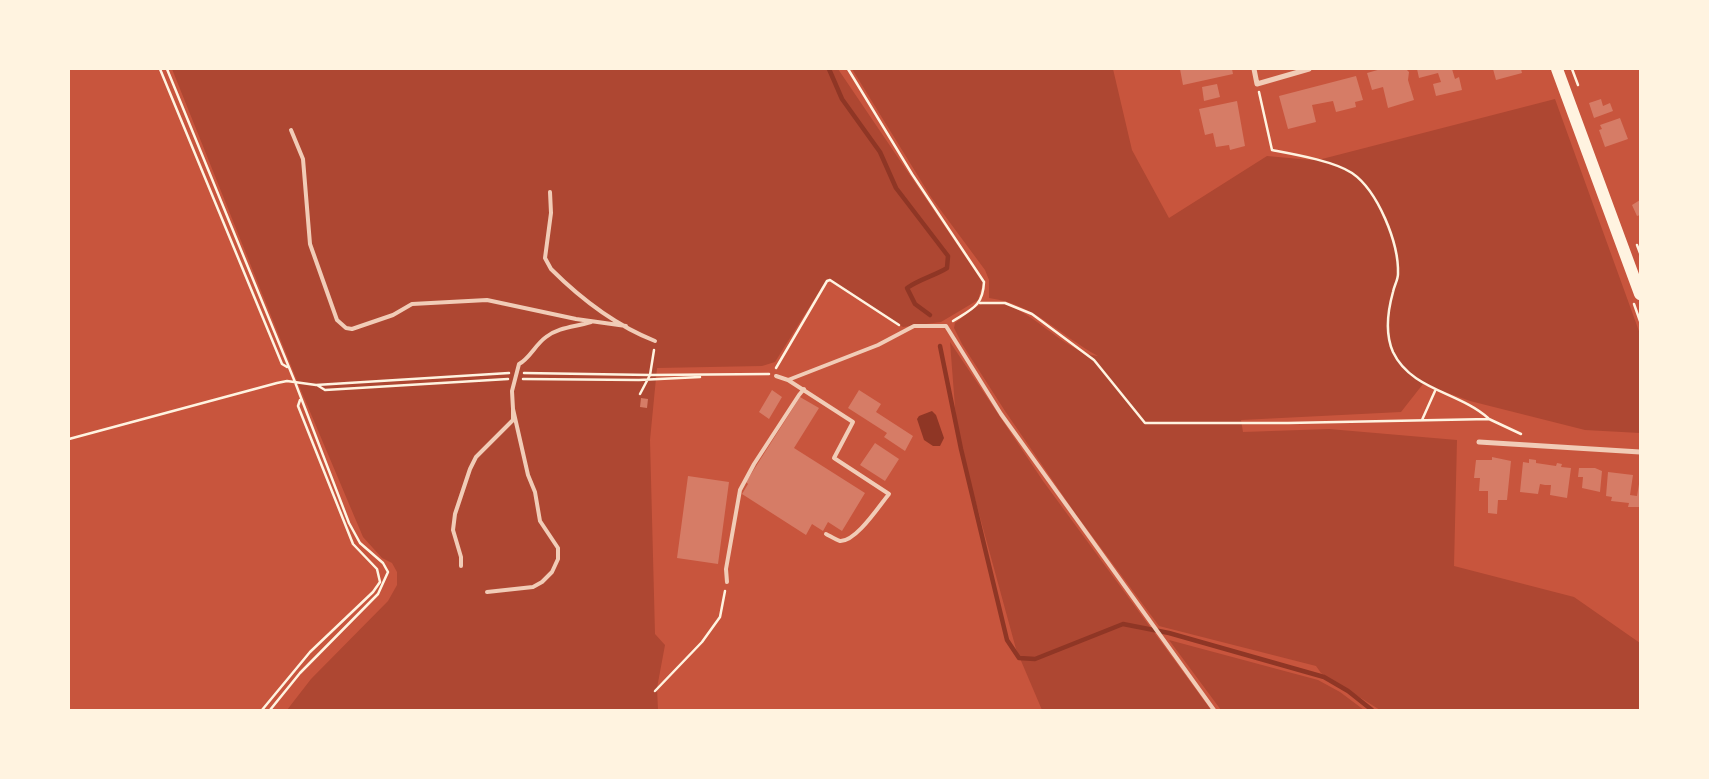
<!DOCTYPE html>
<html>
<head>
<meta charset="utf-8">
<style>
	body { margin:0 }
	#map { position:relative; width:1709px; height:779px; overflow:hidden; background:#c8553d; font-family:"Libre Baskerville",serif }
	canvas { display:block }
	.frame { position:absolute; inset:0; border:70px solid #fff3e0; pointer-events:none }
</style>
</head>
<body>
<div id="map">
<canvas width="1709" height="779"></canvas>
<div class="frame"></div>
</div>
<script>
const context = document.querySelector('canvas').getContext('2d');
context.lineJoin = 'round';
function fillPath(path, color) { context.fillStyle = color; context.fill(path, 'evenodd'); }
function trace(path, color, width, dash) { context.strokeStyle = color; context.lineWidth = width; context.lineCap = dash ? 'butt' : 'round'; context.setLineDash(dash || []); context.stroke(path); }
fillPath(new Path2D(`
	M 172,69 L 838,69 L 983,283 L 978,300 L 941,322 L 903,327 L 827,279 L 775,362 L 762,366 L 657,368 L 650,440 L 655,634 L 665,645 L 657,688 L 658,710 L 287,710 L 311,679 L 388,601 L 397,585 L 397,572 L 392,563 L 382,558 L 363,537 L 300,388 Z
	M 852,69 L 1113,69 L 1132,150 L 1169,218 L 1267,156 L 1311,160 L 1322,159 L 1555,99 L 1640,334 L 1640,433 L 1585,430 L 1470,401 L 1423,384 L 1401,412 L 1241,420 L 1243,432 L 1329,429 L 1457,440 L 1454,566 L 1574,597 L 1640,643 L 1640,710 L 1380,710 L 1321,673 L 1316,666 L 1159,626 L 1075,513 L 1005,411 L 962,344 L 954,328 L 955,323 C 962,318 971,309 980,305 C 1017,288 1060,353 1098,356 C 1059,335 1035,304 989,298 L 989,280 L 985,270 L 931,197 Z
	M 950,342 L 1043,481 L 1211,710 L 1042,710 L 1016,649 L 957,433 Z
	M 1169,640 L 1318,680 L 1340,692 L 1364,710 L 1221,710 Z`), '#ae4732');
fillPath(new Path2D(`
	M 932,411 L 936,415 L 944,438 L 940,446 L 933,446 L 924,440 L 917,419 L 919,416 Z`), '#8f3625');
trace(new Path2D(`
	M 829,69 L 842,99 L 880,152 L 896,188 L 948,256 L 947,268 C 934,276 920,279 907,288 L 915,304 L 930,315
	M 940,346 L 961,449 L 1007,640 L 1019,658 L 1035,659 L 1123,624 L 1169,633 L 1324,677 L 1348,691 L 1372,710`), '#8f3625', 4.5);
fillPath(new Path2D(`
	M 1180,69 L 1232,69 L 1233,74 L 1183,85 Z
	M 1381,69 L 1406,69 L 1409,72 L 1408,80 L 1414,100 L 1388,108 L 1383,87 L 1372,90 L 1367,73 Z
	M 1417,69 L 1452,69 L 1455,79 L 1459,77 L 1462,90 L 1436,96 L 1433,84 L 1441,82 L 1438,73 L 1419,78 Z
	M 1493,69 L 1521,69 L 1522,73 L 1496,80 Z
	M 1356,76 L 1363,100 L 1355,102 L 1356,107 L 1336,112 L 1333,101 L 1312,105 L 1316,122 L 1288,129 L 1279,96 Z
	M 1217,84 L 1220,97 L 1204,101 L 1202,87 Z
	M 1601,99 L 1603,106 L 1610,103 L 1613,111 L 1594,118 L 1589,103 Z
	M 1237,101 L 1245,146 L 1230,150 L 1229,145 L 1216,147 L 1213,133 L 1205,135 L 1199,109 Z
	M 1620,118 L 1628,139 L 1605,147 L 1599,130 L 1602,129 L 1600,125 Z
	M 1640,200 L 1640,215 L 1637,216 L 1632,205 Z
	M 772,390 L 782,397 L 769,419 L 759,412 Z
	M 859,390 L 881,404 L 876,412 L 913,436 L 905,451 L 884,437 L 887,433 L 848,408 Z
	M 800,397 L 819,408 L 794,448 L 865,493 L 842,531 L 828,522 L 823,531 L 812,524 L 806,535 L 742,494 L 748,484 L 746,482 Z
	M 641,398 L 648,399 L 647,408 L 640,407 Z
	M 875,443 L 899,459 L 885,481 L 860,465 Z
	M 1492,457 L 1511,461 L 1507,500 L 1498,500 L 1497,514 L 1488,513 L 1488,491 L 1479,491 L 1480,478 L 1474,478 L 1476,460 L 1492,460 Z
	M 1529,459 L 1536,460 L 1536,463 L 1556,466 L 1557,463 L 1562,464 L 1561,467 L 1571,468 L 1567,498 L 1550,495 L 1551,485 L 1545,485 L 1540,484 L 1538,494 L 1520,492 L 1523,462 L 1529,463 Z
	M 1579,468 L 1595,468 L 1602,471 L 1600,492 L 1582,488 L 1583,477 L 1578,477 Z
	M 1608,472 L 1633,475 L 1630,495 L 1637,496 L 1640,478 L 1640,507 L 1628,507 L 1629,503 L 1611,501 L 1612,497 L 1606,496 Z
	M 688,476 L 729,482 L 718,564 L 677,558 Z`), '#d67c66');
trace(new Path2D(`
	M 160,69 L 282,364 L 287,367
	M 167,69 L 295,382 L 349,523 L 360,543 L 383,563 L 388,572 L 378,594 L 300,673 L 270,710
	M 848,69 L 912,174 L 984,282 C 983,306 972,309 953,321
	M 1572,69 L 1578,85
	M 1259,92 L 1272,150 C 1293,154 1334,161 1352,173 C 1378,191 1399,243 1398,274 C 1398,280 1394,286 1393,292 C 1388,310 1385,334 1393,352 C 1411,390 1459,392 1488,418
	M 1637,245 L 1640,253
	M 980,303 L 1005,303 L 1032,314 L 1094,360 L 1145,423 L 1288,423 L 1489,419 L 1521,434
	M 1634,304 L 1640,321
	M 776,368 L 827,281 L 830,280 L 899,325
	M 524,373 L 650,375 L 769,374
	M 523,379 L 639,380 L 700,377
	M 317,385 L 325,390 L 508,379
	M 640,394 L 650,375 L 654,350
	M 1422,420 L 1435,391
	M 69,439 L 277,383 L 287,381 L 316,385 L 509,373
	M 655,691 L 702,642 L 720,617 L 725,591
	M 262,710 L 310,652 L 373,592 L 380,582 L 377,569 L 353,544 L 298,406 L 300,400`), '#fff3e0', 2.5);
trace(new Path2D(`
	M 291,130 L 303,159 L 310,244 L 337,320 L 346,328 L 352,329 L 393,315 L 412,304 L 487,300 L 576,319 L 626,326
	M 550,192 L 551,213 L 545,258 L 551,269 C 580,298 617,326 655,341
	M 776,376 L 788,380 L 878,345 L 914,326 L 946,326 L 1001,414 L 1214,710
	M 788,380 L 853,422 L 834,458 L 889,494 C 879,506 856,542 840,541 C 836,540 830,536 826,534
	M 513,409 L 512,391 L 519,364 C 530,358 535,345 546,337 C 559,327 575,327 591,322
	M 461,566 L 461,557 L 453,530 L 455,514 L 470,469 L 476,457 L 513,420 L 513,409 L 528,475 L 535,492 L 540,521 L 558,548 L 558,559 L 552,572 L 542,582 L 533,587 L 487,592
	M 727,582 L 726,569 L 740,490 L 754,464 L 799,395 L 804,389`), '#f1ccb7', 4);
trace(new Path2D(`
	M 1254,69 L 1257,84 L 1309,69
	M 1479,442 L 1640,452`), '#f1ccb7', 5);
trace(new Path2D(`
	M 1557,69 L 1640,294`), '#fff3e0', 12);
</script>
</body>
</html>
